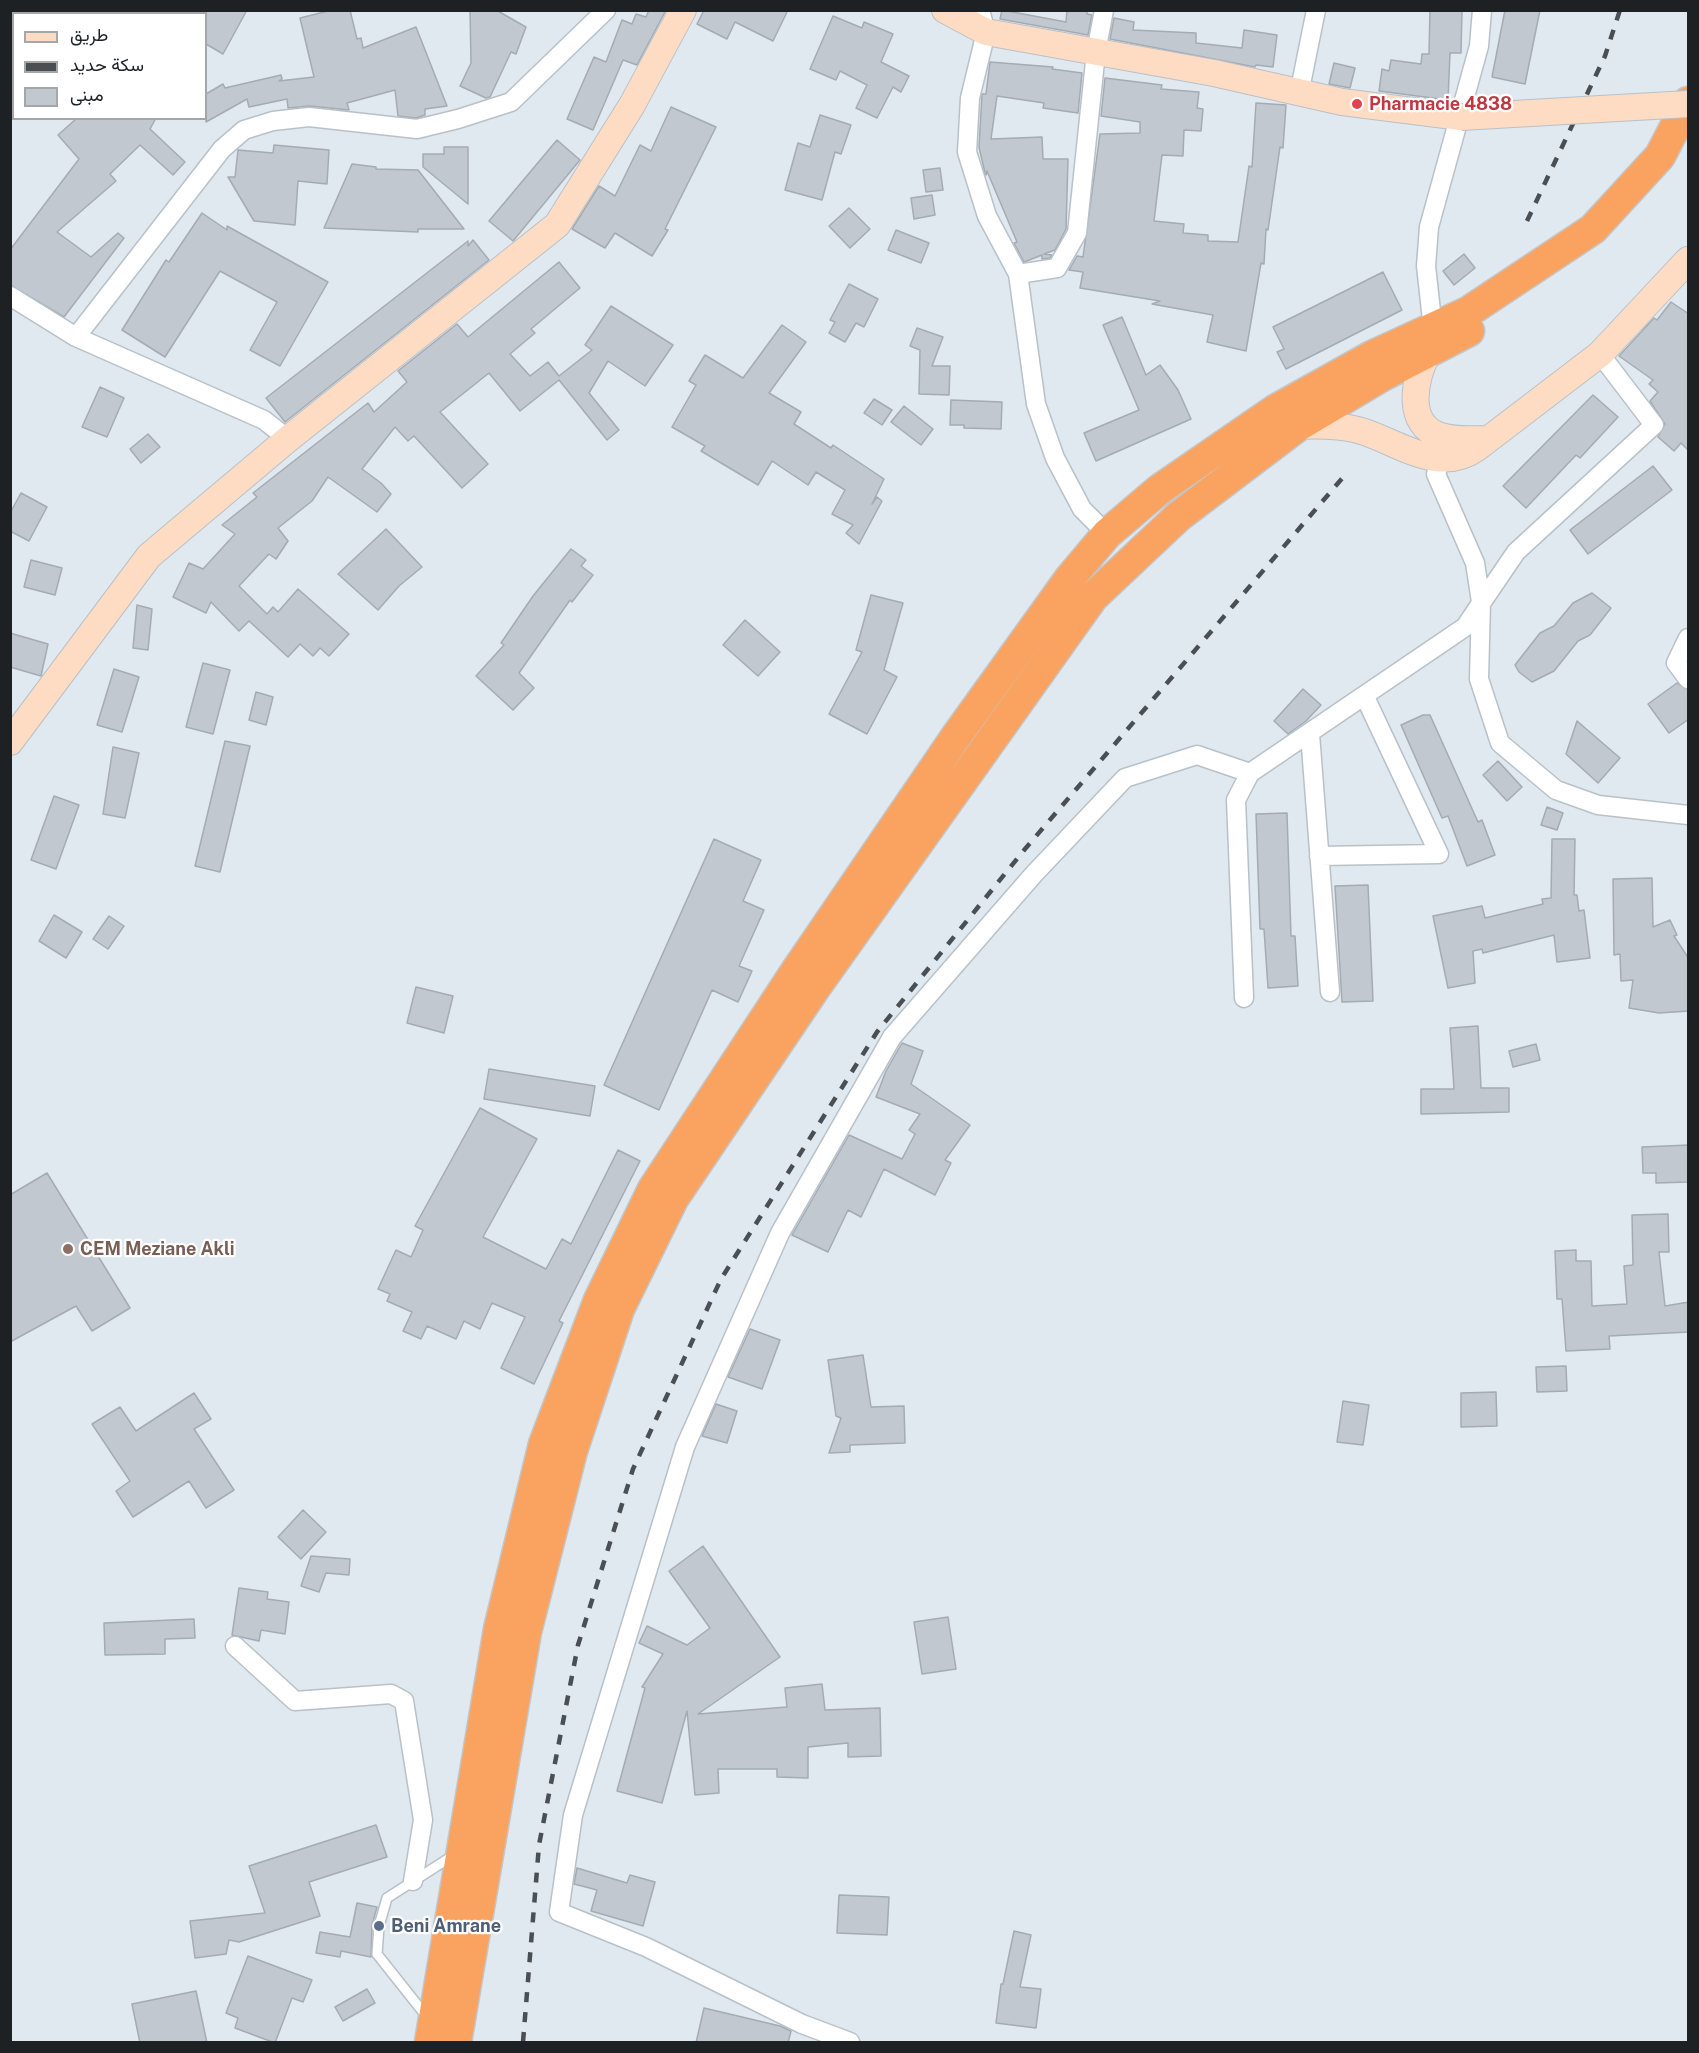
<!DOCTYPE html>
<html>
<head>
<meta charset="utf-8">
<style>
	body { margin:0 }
	#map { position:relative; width:1699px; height:2053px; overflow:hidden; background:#e0e8f0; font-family:"Public Sans",Vazirmatn,sans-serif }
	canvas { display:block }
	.frame { position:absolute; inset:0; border:12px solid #1e2124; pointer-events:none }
	.legend { position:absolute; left:12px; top:12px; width:195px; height:108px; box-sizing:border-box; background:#fff; border:2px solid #a5a6a7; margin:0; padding:8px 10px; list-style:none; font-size:18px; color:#1e2124 }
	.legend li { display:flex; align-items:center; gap:12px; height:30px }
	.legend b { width:30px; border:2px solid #a5a6a7 }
</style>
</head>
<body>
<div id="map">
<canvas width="1699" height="2053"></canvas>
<div class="frame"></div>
<ul class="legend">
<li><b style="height:8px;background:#fddcc3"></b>طريق</li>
<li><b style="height:8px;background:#4a4f53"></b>سكة حديد</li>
<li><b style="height:16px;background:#c1c8d0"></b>مبنى</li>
</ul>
</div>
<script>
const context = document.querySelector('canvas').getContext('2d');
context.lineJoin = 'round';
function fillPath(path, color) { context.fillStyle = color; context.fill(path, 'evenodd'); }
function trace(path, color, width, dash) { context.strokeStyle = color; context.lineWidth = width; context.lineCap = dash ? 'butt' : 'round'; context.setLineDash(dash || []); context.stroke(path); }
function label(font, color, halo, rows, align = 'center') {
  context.font = font + ' "Public Sans",sans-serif'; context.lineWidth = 4.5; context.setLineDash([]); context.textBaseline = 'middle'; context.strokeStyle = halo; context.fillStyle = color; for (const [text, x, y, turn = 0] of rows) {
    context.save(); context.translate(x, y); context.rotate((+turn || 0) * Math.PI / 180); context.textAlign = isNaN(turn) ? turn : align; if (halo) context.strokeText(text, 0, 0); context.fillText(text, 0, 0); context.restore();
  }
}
const building = new Path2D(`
	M 206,10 L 247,10 L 223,54 L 206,44 Z
	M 332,10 L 350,10 L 357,39 L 361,38 L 363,48 L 416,27 L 447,106 L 425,109 L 425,115 L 416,118 L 398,116 L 395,90 L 347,103 L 349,110 L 310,106 L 288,108 L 287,99 L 249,107 L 247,99 L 206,122 L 206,94 L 223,84 L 225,88 L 281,75 L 282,79 L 279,81 L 314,77 L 300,18 Z
	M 470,10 L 496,10 L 526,27 L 516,54 L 511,52 L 490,97 L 486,98 L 460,86 L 471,63 Z
	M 649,10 L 666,10 L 637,65 L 623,60 L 593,130 L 567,119 L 594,57 L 606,62 L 622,20 L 632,24 L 636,14 L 646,17 Z
	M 704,10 L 788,10 L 773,41 L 735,22 L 727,39 L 697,24 Z
	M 1002,10 L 1066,22 L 1067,10 L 1087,11 L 1087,14 L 1092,15 L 1088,35 L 1000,19 Z
	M 1430,10 L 1462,10 L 1461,53 L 1450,53 L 1448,100 L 1379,91 L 1382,69 L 1389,71 L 1391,60 L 1421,64 L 1422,54 L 1429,54 Z
	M 1505,10 L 1540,10 L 1525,84 L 1492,77 Z
	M 833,16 L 862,28 L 864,22 L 893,34 L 881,62 L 909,76 L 901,92 L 893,87 L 877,118 L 856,108 L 867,85 L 840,71 L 836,80 L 810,69 Z
	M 1114,18 L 1134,22 L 1133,30 L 1196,33 L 1196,43 L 1242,48 L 1244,30 L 1277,35 L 1273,67 L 1256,65 L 1255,67 L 1110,39 Z
	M 990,62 L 1053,67 L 1052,69 L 1082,73 L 1078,113 L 1043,108 L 1044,103 L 997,96 L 991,139 L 1042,137 L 1043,159 L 1068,159 L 1066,229 L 1055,250 L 1044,254 L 1052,255 L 1050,258 L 1042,259 L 1042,255 L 1024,262 L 1014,243 L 1017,242 L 987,171 L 986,175 L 985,173 L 979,147 L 982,94 L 986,94 Z
	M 1334,63 L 1355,68 L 1350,88 L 1329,84 Z
	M 1105,78 L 1162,85 L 1161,89 L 1199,92 L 1197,108 L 1203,109 L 1201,131 L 1184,130 L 1183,156 L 1162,155 L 1154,221 L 1184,224 L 1183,233 L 1208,235 L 1208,241 L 1238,242 L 1249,166 L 1252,167 L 1256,103 L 1286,105 L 1283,148 L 1280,147 L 1268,230 L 1266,229 L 1264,264 L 1261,263 L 1246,351 L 1207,342 L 1213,315 L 1152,304 L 1160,301 L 1080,288 L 1083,272 L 1069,270 L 1077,256 L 1083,257 L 1100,134 L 1140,133 L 1140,122 L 1101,116 Z
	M 671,107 L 716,127 L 665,229 L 668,230 L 652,256 L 615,233 L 605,248 L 572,229 L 599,186 L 615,196 L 640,145 L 651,151 Z
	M 820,115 L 851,125 L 841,154 L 835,152 L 822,200 L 785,190 L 798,143 L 810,147 Z
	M 77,118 L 156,118 L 150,129 L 185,162 L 173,175 L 140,145 L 110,174 L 116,181 L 57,232 L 91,257 L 118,233 L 124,238 L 64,317 L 10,285 L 10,250 L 79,159 L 58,135 Z
	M 557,140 L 580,160 L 513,241 L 489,221 Z
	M 274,145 L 329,150 L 327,184 L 298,181 L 295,225 L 254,221 L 228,177 L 235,177 L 238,150 L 273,153 Z
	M 444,147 L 468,147 L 468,204 L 423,167 L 423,154 L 444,154 Z
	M 352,164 L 376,167 L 376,169 L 418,170 L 464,229 L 418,229 L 418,232 L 324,228 Z
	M 940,168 L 943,190 L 926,192 L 923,170 Z
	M 932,195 L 935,215 L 914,219 L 911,198 Z
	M 849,208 L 870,229 L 850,248 L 829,226 Z
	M 202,213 L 227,230 L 227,226 L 328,282 L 280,366 L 250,350 L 277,302 L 220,271 L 165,357 L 122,330 L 166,260 L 169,262 Z
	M 896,230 L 929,243 L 921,263 L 888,250 Z
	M 473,240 L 489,260 L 285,422 L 266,398 L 468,241 L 468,246 Z
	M 1464,254 L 1475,268 L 1454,285 L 1443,271 Z
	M 559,262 L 580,288 L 531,329 L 535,333 L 510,354 L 530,376 L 548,362 L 559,376 L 592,350 L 585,345 L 611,306 L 673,345 L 645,386 L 608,361 L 589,393 L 619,430 L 607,440 L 559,380 L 520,411 L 489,373 L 440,412 L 488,464 L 462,488 L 414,436 L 408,441 L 395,427 L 362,469 L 381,483 L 391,494 L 377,512 L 328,477 L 312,501 L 278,528 L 288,541 L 276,559 L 269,554 L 239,586 L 267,614 L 273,607 L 278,612 L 298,589 L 349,634 L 329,656 L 320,648 L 313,656 L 300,644 L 288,657 L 249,621 L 239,631 L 211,602 L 206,613 L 173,597 L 189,563 L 203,569 L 235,534 L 222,525 L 257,497 L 253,493 L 368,403 L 374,412 L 407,382 L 398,371 L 457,324 L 468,337 Z
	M 1383,272 L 1402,310 L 1286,369 L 1277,352 L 1284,349 L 1273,327 Z
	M 849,284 L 878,299 L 864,327 L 856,323 L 845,342 L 829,333 L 835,322 L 830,320 Z
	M 1671,302 L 1689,314 L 1689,451 L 1681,443 L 1674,451 L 1658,437 L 1665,424 L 1650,401 L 1658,392 L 1649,384 L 1653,380 L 1619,356 L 1654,318 L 1657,320 Z
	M 1122,317 L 1146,375 L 1160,365 L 1178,390 L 1191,419 L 1096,461 L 1084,433 L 1139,410 L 1103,325 Z
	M 782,325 L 806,342 L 769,393 L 801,412 L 794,424 L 831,448 L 833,445 L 884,479 L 872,504 L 877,497 L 882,501 L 859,544 L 846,533 L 853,525 L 832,514 L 845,490 L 816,472 L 808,485 L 772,461 L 758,485 L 701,451 L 705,446 L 672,427 L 696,385 L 689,381 L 705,355 L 743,378 Z
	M 917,328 L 943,337 L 932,366 L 950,366 L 949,395 L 919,394 L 920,350 L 910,346 Z
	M 100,387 L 124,398 L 107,437 L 82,427 Z
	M 1593,395 L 1618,417 L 1580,458 L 1576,455 L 1526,508 L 1503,486 Z
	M 874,399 L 892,410 L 882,425 L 864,413 Z
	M 951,400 L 1002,402 L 1001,429 L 964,428 L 964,425 L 950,425 Z
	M 904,406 L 933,429 L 921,445 L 891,422 Z
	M 148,434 L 160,447 L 141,463 L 130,449 Z
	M 1653,466 L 1672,490 L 1588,554 L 1570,530 Z
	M 21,493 L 47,507 L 29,541 L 10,531 L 10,513 Z
	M 386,529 L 422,567 L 399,586 L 378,610 L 338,574 Z
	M 571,549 L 586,560 L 581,566 L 593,575 L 572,602 L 570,600 L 519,673 L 534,688 L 513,710 L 476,676 L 504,645 L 501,643 L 533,596 Z
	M 31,560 L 62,568 L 55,595 L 24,587 Z
	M 1592,593 L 1611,608 L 1590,635 L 1578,641 L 1554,671 L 1532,682 L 1519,672 L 1515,665 L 1540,633 L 1554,626 L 1573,603 Z
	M 871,595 L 903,603 L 884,670 L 897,677 L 867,734 L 829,714 L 862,652 L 856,650 Z
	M 137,605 L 152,609 L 148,650 L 133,648 Z
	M 745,620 L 780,652 L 758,676 L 723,645 Z
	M 10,633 L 48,644 L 41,676 L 10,667 Z
	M 203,663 L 230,670 L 213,734 L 186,727 Z
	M 114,669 L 139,677 L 122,732 L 97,725 Z
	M 1677,683 L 1689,690 L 1689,719 L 1669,733 L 1648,704 Z
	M 1303,689 L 1321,705 L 1306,721 L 1288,734 L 1274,721 Z
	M 256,692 L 273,697 L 266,725 L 249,720 Z
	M 1423,715 L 1430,715 L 1478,822 L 1482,820 L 1495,855 L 1467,866 L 1448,816 L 1442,818 L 1401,725 Z
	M 1577,721 L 1620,758 L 1598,783 L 1566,754 Z
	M 225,741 L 250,746 L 220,872 L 195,866 Z
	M 113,747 L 139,753 L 125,818 L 103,814 Z
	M 1498,761 L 1522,787 L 1507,801 L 1483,775 Z
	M 54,796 L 79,805 L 56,869 L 31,860 Z
	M 1547,807 L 1563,813 L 1557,830 L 1541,825 Z
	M 1287,813 L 1291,936 L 1295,936 L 1298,986 L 1268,988 L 1264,929 L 1260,929 L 1256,814 Z
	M 714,839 L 761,860 L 743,901 L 764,910 L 739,966 L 752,971 L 738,1002 L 712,990 L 659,1110 L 604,1085 Z
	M 1552,839 L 1575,839 L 1574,895 L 1577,895 L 1579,911 L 1584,910 L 1590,958 L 1557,962 L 1554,935 L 1483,953 L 1482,949 L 1473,951 L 1475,983 L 1448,988 L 1433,916 L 1482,906 L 1485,918 L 1543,904 L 1542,899 L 1551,898 Z
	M 1652,878 L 1653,927 L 1670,920 L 1677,935 L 1674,936 L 1689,959 L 1689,1011 L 1659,1013 L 1629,1008 L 1633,980 L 1621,981 L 1620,954 L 1614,955 L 1613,879 Z
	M 1368,885 L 1373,1001 L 1342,1002 L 1335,886 Z
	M 54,915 L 82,932 L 66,958 L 39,941 Z
	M 109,916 L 124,926 L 108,949 L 93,939 Z
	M 416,987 L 453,996 L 444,1033 L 407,1023 Z
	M 1478,1026 L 1481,1088 L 1509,1088 L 1509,1112 L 1421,1114 L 1421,1089 L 1454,1089 L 1450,1028 Z
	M 902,1043 L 923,1051 L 911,1084 L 970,1125 L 945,1160 L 951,1163 L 935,1195 L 884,1169 L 861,1217 L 848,1210 L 828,1252 L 792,1235 L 849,1135 L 902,1159 L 915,1134 L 909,1130 L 920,1114 L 876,1097 L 886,1071 Z
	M 1536,1044 L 1540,1060 L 1513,1067 L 1509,1051 Z
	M 489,1069 L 595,1086 L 590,1116 L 484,1099 Z
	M 480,1108 L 537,1139 L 483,1237 L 546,1269 L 562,1239 L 571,1244 L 618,1150 L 640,1161 L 559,1321 L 563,1323 L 534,1384 L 501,1368 L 525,1317 L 492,1303 L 480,1329 L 464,1321 L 456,1339 L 427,1326 L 421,1339 L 403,1331 L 412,1312 L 387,1301 L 390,1294 L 378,1289 L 396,1250 L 411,1257 L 423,1230 L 415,1226 Z
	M 1689,1145 L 1689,1182 L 1656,1183 L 1656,1173 L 1643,1173 L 1642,1147 Z
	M 47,1173 L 130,1308 L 92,1331 L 76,1306 L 10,1342 L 10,1195 Z
	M 1668,1214 L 1669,1252 L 1659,1252 L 1665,1306 L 1689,1302 L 1689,1332 L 1609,1336 L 1610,1349 L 1566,1351 L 1562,1299 L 1557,1299 L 1555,1251 L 1576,1250 L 1576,1261 L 1591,1261 L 1592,1306 L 1627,1304 L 1624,1266 L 1633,1265 L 1632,1215 Z
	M 750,1329 L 780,1340 L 762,1389 L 728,1377 Z
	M 863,1355 L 871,1407 L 904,1406 L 905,1443 L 850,1445 L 850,1452 L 829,1453 L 841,1418 L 836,1416 L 828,1360 Z
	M 1566,1366 L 1567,1391 L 1537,1392 L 1536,1367 Z
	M 1496,1392 L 1497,1426 L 1461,1427 L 1461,1393 Z
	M 194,1393 L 211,1419 L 194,1429 L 234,1490 L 206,1508 L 189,1481 L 133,1517 L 116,1491 L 130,1481 L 92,1424 L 120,1407 L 136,1431 Z
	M 1343,1401 L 1369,1405 L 1363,1445 L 1337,1442 Z
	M 716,1404 L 737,1411 L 727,1443 L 702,1436 Z
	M 303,1510 L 326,1532 L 301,1559 L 278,1537 Z
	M 703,1546 L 780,1657 L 698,1714 L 787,1707 L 785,1688 L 822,1684 L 825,1710 L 880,1708 L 881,1756 L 848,1757 L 848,1743 L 808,1747 L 808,1778 L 777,1777 L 777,1769 L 718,1769 L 719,1793 L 695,1795 L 687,1711 L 662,1803 L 617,1791 L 645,1688 L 642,1687 L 663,1654 L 639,1643 L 647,1626 L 687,1645 L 710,1628 L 669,1571 Z
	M 311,1556 L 350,1559 L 349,1575 L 326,1573 L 319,1592 L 301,1586 Z
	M 239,1588 L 268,1592 L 267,1599 L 289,1602 L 285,1634 L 261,1630 L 259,1641 L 232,1635 Z
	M 948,1617 L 956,1669 L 922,1674 L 914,1622 Z
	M 194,1619 L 195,1638 L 165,1639 L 165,1654 L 105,1655 L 104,1623 Z
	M 376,1825 L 387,1857 L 309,1882 L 320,1916 L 239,1942 L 229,1940 L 226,1954 L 195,1958 L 190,1921 L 265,1913 L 249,1866 Z
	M 577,1868 L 627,1883 L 630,1875 L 655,1882 L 643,1926 L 591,1911 L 597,1890 L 574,1884 Z
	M 839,1895 L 889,1897 L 887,1935 L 837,1933 Z
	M 357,1903 L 377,1907 L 372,1925 L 371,1957 L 341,1951 L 340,1957 L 316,1953 L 320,1932 L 350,1937 Z
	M 1014,1931 L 1031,1935 L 1020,1987 L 1041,1989 L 1036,2028 L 996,2023 L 1001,1984 L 1003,1984 Z
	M 248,1956 L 312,1980 L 303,2002 L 292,1998 L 275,2043 L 235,2028 L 238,2018 L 226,2013 Z
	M 367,1989 L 375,2003 L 343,2021 L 335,2007 Z
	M 196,1991 L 207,2043 L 140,2043 L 132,2004 Z
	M 704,2008 L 780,2026 L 791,2031 L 788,2043 L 696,2043 Z`);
fillPath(building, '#c1c8d0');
trace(building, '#a4abb3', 1.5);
const service = new Path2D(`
	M 427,2017 L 377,1954 L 379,1926 L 387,1898 L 454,1855`);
const minor = new Path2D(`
	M 980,10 L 986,32 L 970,98 L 967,152 L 987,216 L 1018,274 L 1036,404 L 1055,458 L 1082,509 L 1107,534
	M 1299,94 L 1316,10
	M 1018,274 L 1057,268 L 1077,233 L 1096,52 L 1104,10
	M 10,296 L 76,337 L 264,420 L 288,439
	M 1433,329 L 1426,266 L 1429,227 L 1479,46 L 1482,10
	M 76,337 L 222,149 L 244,130 L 273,121 L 309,117 L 417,129 L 458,119 L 511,102 L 606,10
	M 1445,447 L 1436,474 L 1475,563 L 1481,602 L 1479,679 L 1500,743 L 1556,790 L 1598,805 L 1688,815
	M 1688,638 L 1676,663 L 1688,679
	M 1310,734 L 1330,992
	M 1319,856 L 1439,854 L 1365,697
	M 1244,998 L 1236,800 L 1250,773 L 1465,627 L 1516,552 L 1654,425 L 1600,354
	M 235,1646 L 295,1701 L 391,1694 L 404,1701 L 423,1820 L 413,1881
	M 850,2042 L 802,2024 L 646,1947 L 559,1912 L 573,1815 L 685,1447 L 780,1233 L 892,1037 L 1034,874 L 1125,778 L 1197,755 L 1250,773`);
const secondary = new Path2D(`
	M 945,10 L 986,32 L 1214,73 L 1342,102 L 1461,117
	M 1427,355 C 1414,379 1405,426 1441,436 C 1455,441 1473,439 1488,439
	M 1298,426 C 1319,425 1338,425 1358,430 C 1398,441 1437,476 1477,448 L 1600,354 L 1688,260
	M 10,742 L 149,556 L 288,439 L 557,225 L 632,105 L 683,10`);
const trunk = new Path2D(`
	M 430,2042 L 499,1629 L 544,1444 L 599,1300 L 653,1189 L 796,971 L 955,738 L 1070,578 L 1107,534 L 1160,489 L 1275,410 L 1372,356 L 1468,312 L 1593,229 L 1660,156 L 1688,102
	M 456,2042 L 526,1632 L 572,1451 L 619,1309 L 673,1199 L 815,988 L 1093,597 L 1179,516 L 1298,426 L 1382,376 L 1469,331`);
trace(service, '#b9c1c8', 12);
trace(minor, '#b9c1c8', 21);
trace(secondary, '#b9c1c8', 28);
trace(trunk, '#c4c5c6', 33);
trace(service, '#fff', 9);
trace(minor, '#fff', 18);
trace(secondary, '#fddcc3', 26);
trace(trunk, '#faa360', 30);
trace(new Path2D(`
	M 1527,221 L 1605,56 L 1620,10
	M 523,2042 L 539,1845 L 578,1645 L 633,1469 L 721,1279 L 877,1032 L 1025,849 L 1345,475`), '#4a4f53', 4.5, [10, 10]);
const secondaryBridge = new Path2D(`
	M 1461,117 L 1688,104`);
trace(secondaryBridge, '#b9c1c8', 28, []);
trace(secondaryBridge, '#fddcc3', 26);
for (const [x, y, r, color] of [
	[1357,104,6,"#e0444e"],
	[68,1249,6,"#8d6e63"],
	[379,1926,6,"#5c6f8a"]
]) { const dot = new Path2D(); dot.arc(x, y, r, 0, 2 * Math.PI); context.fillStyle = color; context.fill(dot); trace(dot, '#fff', 2); }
label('bold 18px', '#be3a42', '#fff', [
	["Pharmacie 4838",1369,104]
], 'left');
label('bold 18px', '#785e54', '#fff', [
	["CEM Meziane Akli",80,1249]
], 'left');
label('bold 18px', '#4e5e75', '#fff', [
	["Beni Amrane",391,1926]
], 'left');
</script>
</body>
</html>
